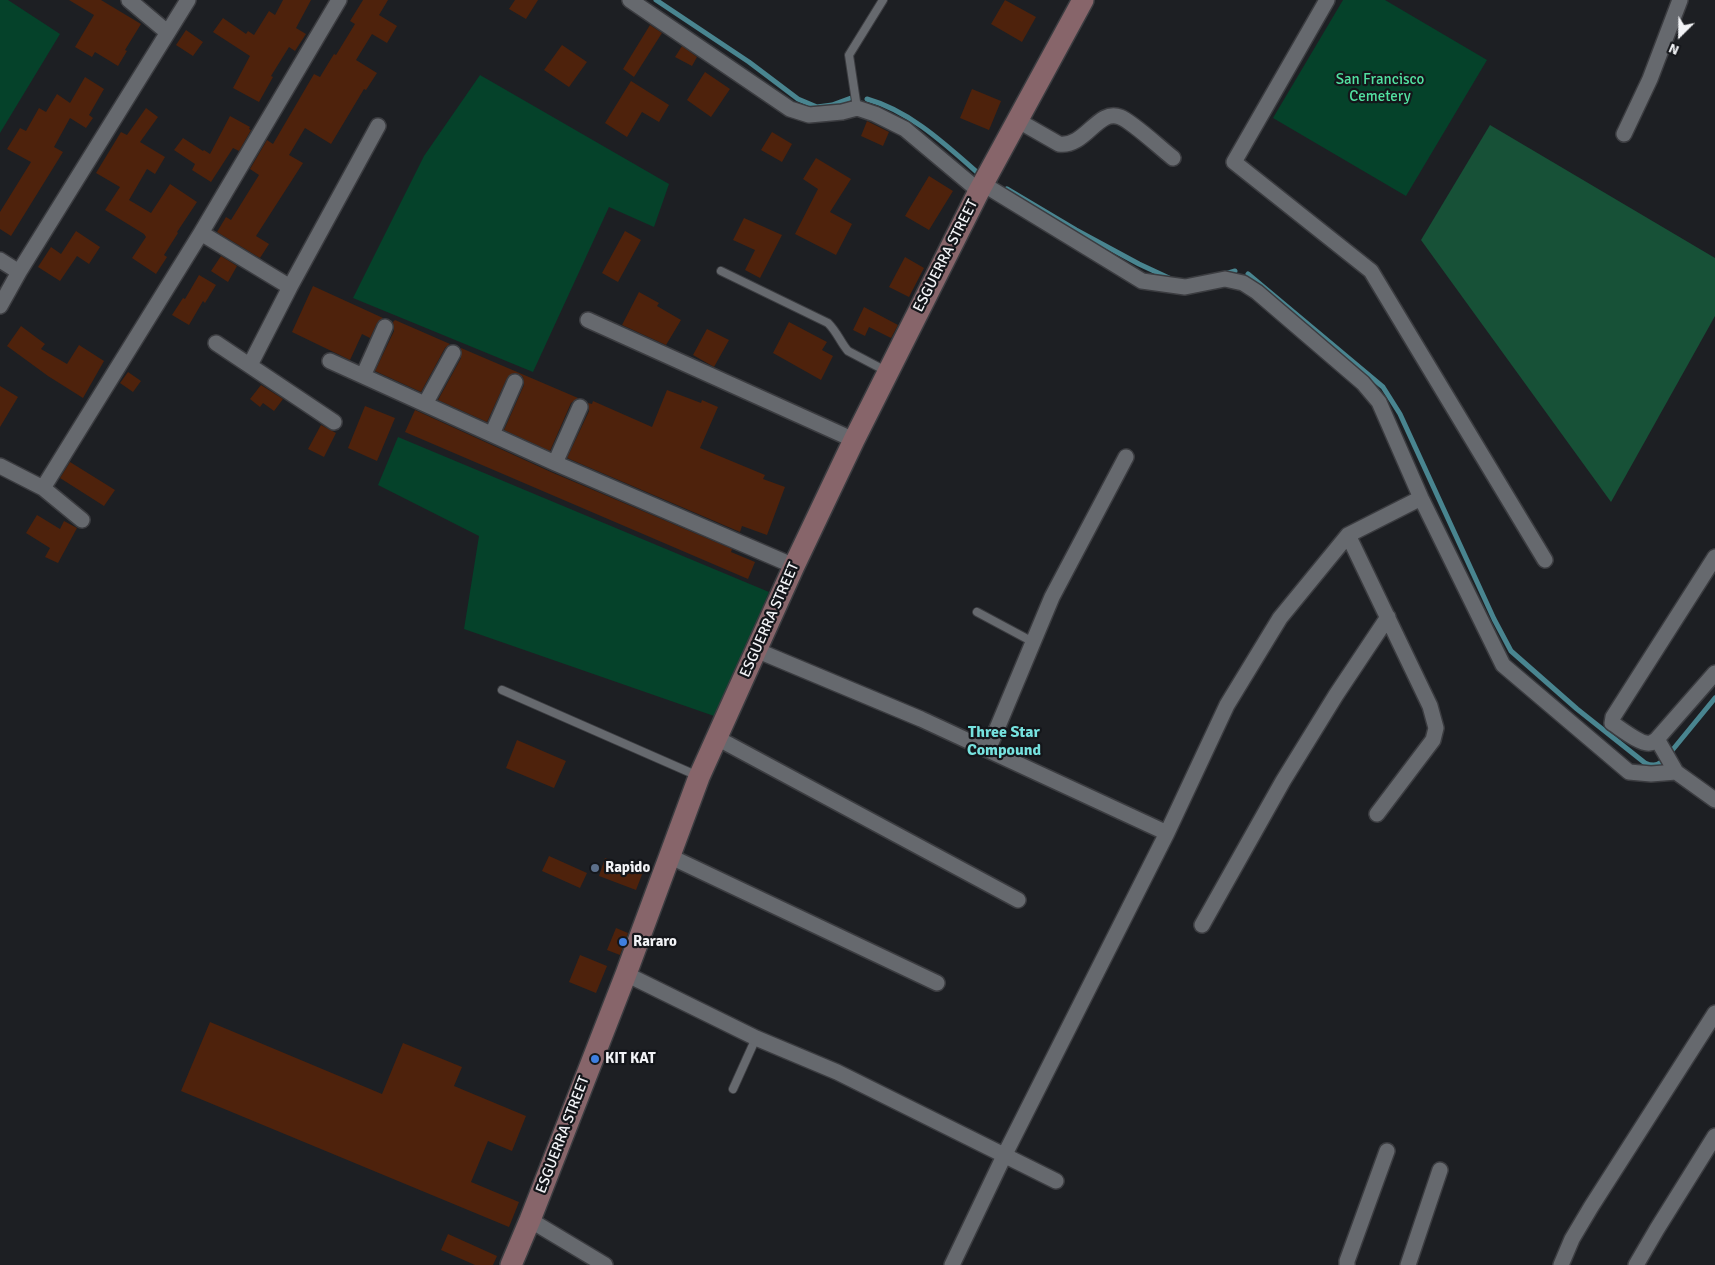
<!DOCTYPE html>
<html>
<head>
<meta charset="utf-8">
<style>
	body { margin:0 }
	#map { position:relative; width:1715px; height:1265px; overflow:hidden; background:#1d1f23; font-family:Signika,sans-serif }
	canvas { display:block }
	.north { position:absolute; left:1655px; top:10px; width:50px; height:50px; -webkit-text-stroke:4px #14161a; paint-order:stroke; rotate:203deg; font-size:14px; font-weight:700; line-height:20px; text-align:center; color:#f2f3f6 }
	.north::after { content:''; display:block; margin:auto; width:18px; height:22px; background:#f2f3f6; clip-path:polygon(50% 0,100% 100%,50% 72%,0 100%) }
</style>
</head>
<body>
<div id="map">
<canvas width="1715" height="1265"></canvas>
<div class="north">N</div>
</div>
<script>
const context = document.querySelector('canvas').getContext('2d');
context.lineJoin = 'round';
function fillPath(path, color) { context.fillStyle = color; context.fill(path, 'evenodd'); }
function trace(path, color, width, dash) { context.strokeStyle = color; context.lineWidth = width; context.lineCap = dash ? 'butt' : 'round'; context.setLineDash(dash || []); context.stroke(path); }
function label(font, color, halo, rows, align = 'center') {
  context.font = font + ' Signika,sans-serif'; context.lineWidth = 4.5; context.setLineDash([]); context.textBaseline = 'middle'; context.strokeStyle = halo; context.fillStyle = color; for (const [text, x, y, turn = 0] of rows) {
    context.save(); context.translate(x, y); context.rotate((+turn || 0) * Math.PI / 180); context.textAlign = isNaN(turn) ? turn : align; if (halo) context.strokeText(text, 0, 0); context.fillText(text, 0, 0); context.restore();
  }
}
fillPath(new Path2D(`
	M 0,0 L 8,0 L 60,34 L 0,133 Z
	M 1343,0 L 1385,0 L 1487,60 L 1406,196 L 1273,118 Z
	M 480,75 L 669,184 L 654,227 L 609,207 L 533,372 L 353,298 L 424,156 Z
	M 398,437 L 769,592 L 717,717 L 464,629 L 479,536 L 378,485 Z`), '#05422a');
fillPath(new Path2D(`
	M 1490,125 L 1715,258 L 1715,316 L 1611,502 L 1421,240 Z`), '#175137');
trace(new Path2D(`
	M 656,0 L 749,62 L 798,99 L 817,107 L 832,105 L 851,98
	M 867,99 C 910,111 945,144 978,173
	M 1007,189 L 1076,230 L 1139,264 L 1169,278
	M 1225,274 L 1235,271
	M 1248,274 L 1383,387 L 1400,414 L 1494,619 L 1511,651 L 1577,709 L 1645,763 C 1652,766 1656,766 1663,761
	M 1670,753 L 1715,698`), '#498590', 5);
fillPath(new Path2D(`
	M 69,0 L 101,0 L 141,24 L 125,50 L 127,51 L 118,66 L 95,52 L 92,57 L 75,47 L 94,15 Z
	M 283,0 L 311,0 L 296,28 L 306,34 L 295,51 L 289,47 L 271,76 L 273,77 L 259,102 L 233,88 L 250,56 L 213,32 L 223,18 L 246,34 L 248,31 L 254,35 L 269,11 L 275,15 Z
	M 363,0 L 388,0 L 379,15 L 397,26 L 387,43 L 372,34 L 356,60 L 377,73 L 366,90 L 364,89 L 331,144 L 305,128 L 289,155 L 303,163 L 256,236 L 269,244 L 260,258 L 217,232 L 226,217 L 231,220 L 259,175 L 250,169 L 267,140 L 273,144 L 314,74 L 320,77 L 334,54 L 336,55 L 355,24 L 350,21 Z
	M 515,0 L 538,0 L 526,19 L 509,9 Z
	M 1005,0 L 1036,17 L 1022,42 L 991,24 Z
	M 650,25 L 662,33 L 634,77 L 623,69 Z
	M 186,30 L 203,42 L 193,56 L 176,45 Z
	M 562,45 L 587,62 L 569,87 L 544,70 Z
	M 682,46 L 697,57 L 692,66 L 675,57 Z
	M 705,72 L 730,89 L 711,117 L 687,100 Z
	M 85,77 L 104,89 L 89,115 L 93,118 L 86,128 L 70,118 L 54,147 L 63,152 L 11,236 L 0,229 L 0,212 L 31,162 L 7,149 L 20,128 L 26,131 L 39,108 L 46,112 L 57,94 L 70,103 Z
	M 631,81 L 669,105 L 659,122 L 642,112 L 627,137 L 605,123 Z
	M 972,89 L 1001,101 L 989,130 L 960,118 Z
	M 146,108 L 158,117 L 140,142 L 165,157 L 155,174 L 147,169 L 129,200 L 151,213 L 170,184 L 197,202 L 177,232 L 178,233 L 164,255 L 167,257 L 156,274 L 132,258 L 146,237 L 144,234 L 105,210 L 120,187 L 96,173 L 121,132 L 127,135 Z
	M 230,116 L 250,127 L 249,129 L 251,130 L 239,151 L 233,148 L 211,182 L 192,170 L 195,164 L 174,150 L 183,138 L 203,151 L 204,150 L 210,154 Z
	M 867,121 L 889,132 L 883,146 L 861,136 Z
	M 772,132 L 792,144 L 782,162 L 761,150 Z
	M 816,158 L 851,179 L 830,212 L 852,224 L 836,255 L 795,234 L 818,189 L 803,179 Z
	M 929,176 L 953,191 L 929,230 L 905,216 Z
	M 744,218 L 782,235 L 760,278 L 745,270 L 755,250 L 733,240 Z
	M 76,231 L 100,247 L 89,264 L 77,256 L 60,281 L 38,267 L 51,247 L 61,254 Z
	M 625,231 L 641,240 L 618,282 L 602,273 Z
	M 221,256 L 237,266 L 228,282 L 211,271 Z
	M 905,257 L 924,268 L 909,297 L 889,287 Z
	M 199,275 L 216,285 L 205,303 L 203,301 L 189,325 L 172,315 L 183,298 L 185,299 Z
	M 313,286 L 383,318 L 377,323 L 370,338 L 362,334 L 350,360 L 292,332 Z
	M 639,292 L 659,303 L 657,306 L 681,320 L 666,345 L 622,325 Z
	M 864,307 L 898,325 L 891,338 L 869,327 L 865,336 L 853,330 Z
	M 395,320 L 450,344 L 445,348 L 421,392 L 375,371 L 394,331 L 393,322 Z
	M 789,322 L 827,342 L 822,350 L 833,356 L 821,380 L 773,353 Z
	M 21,326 L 45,344 L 41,349 L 67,364 L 79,345 L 104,361 L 83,398 L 48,376 L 7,346 Z
	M 707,329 L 729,340 L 714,367 L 693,355 Z
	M 461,348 L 578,398 L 571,403 L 550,451 L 504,430 L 524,385 L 523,377 L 519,374 L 514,373 L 507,378 L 487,422 L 438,400 L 461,358 Z
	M 128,372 L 141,381 L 133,392 L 120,383 Z
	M 261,385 L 283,399 L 274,411 L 263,403 L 260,407 L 250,399 Z
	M 0,386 L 18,397 L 0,427 Z
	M 667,390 L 701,403 L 702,400 L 718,407 L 700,448 L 765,475 L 763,479 L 785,487 L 767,535 L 742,526 L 740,532 L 567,458 L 589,411 L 588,403 L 592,404 L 593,401 L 652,427 Z
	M 365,406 L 395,418 L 377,461 L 348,448 Z
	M 415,410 L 551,472 L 732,549 L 731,552 L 755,562 L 748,579 L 405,432 Z
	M 321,425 L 336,433 L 324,457 L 308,449 Z
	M 70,462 L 115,490 L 104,506 L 60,478 Z
	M 37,515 L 60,529 L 64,521 L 77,528 L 58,563 L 45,557 L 50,548 L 26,533 Z
	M 517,740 L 566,761 L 554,788 L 506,768 Z
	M 549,856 L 587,873 L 580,888 L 542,871 Z
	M 605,858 L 643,872 L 636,890 L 599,876 Z
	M 616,928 L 628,933 L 620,955 L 607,950 Z
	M 580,955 L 607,966 L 596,993 L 569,982 Z
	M 210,1022 L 382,1094 L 403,1043 L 462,1067 L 454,1086 L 526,1116 L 512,1151 L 488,1141 L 471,1182 L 519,1202 L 509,1227 L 181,1091 Z
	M 448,1234 L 497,1256 L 493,1265 L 475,1265 L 441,1250 Z`), '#4e220c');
const lane = new Path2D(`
	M 857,108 L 849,55 L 883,0
	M 721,271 L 828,323 C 838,333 840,342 848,351 L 886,371
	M 977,612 L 1033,642
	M 502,690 L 698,776
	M 733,1089 L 756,1038`);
const street = new Path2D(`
	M 129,0 L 167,32
	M 630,0 L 790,109 L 809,115 L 842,112 L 857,108 L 875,114 L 905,129 L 979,191
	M 1327,0 L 1234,162 L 1371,271 L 1545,560
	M 1017,120 L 1059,144 C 1085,148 1098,108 1120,117 C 1133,122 1160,148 1173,158
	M 1624,134 L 1650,79 L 1680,0
	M 983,184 L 1142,281 L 1185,287 L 1225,279 L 1243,283 L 1257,292 L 1363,383 L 1379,402 L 1421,498 L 1503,665 L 1629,772 L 1651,774 L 1676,772
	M 201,233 L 290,287
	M 0,260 L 19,272
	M 0,306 L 19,272 L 188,0
	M 588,320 L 854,440
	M 216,343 L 334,422
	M 330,361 L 555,463 L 794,566
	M 250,365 L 290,287 L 378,126
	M 363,376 L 385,327
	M 425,404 L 453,353
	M 492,434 L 515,382
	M 555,463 L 580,407
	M 0,466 L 43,488 L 82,520
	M 43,488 L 201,233 L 339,0
	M 1348,535 L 1430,706 L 1436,728 L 1433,740 L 1377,814
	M 1715,557 L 1613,717 L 1612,723 C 1620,728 1641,745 1650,743 C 1652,743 1656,740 1657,739 L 1715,673
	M 756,650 L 921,719 L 1167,833
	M 717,738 L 1018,900
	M 1657,739 L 1676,772 L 1715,800
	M 988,750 L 1052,597 L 1126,457
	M 669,856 L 937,983
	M 1202,925 L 1283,781 L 1336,695 L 1388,617
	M 626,974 L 756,1038 L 837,1072 L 1056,1181
	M 530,1220 L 605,1265
	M 952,1265 L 1004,1156 L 1167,833 L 1227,705 L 1280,618 L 1348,535 L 1421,498
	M 1347,1265 L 1347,1261 L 1387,1151
	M 1408,1265 L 1440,1170
	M 1561,1265 L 1572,1239 L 1591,1207 L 1715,1013
	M 1636,1265 L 1657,1229 L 1715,1136`);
const secondary = new Path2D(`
	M 511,1265 L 530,1220 L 626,974 L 699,777 L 794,566 L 854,440 L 979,191 L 1083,0`);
trace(lane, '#3b3c40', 10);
trace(street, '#3b3c40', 18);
trace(secondary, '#3b3c40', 24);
trace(lane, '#66696e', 8);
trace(street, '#66696e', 15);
trace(secondary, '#87656a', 21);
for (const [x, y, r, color] of [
	[595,868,5,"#5c6f8a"],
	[623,942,5,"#3f7fe0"],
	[595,1059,5,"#3f7fe0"]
]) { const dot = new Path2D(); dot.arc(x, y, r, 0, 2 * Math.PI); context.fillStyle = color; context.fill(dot); trace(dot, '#14161a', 2); }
label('15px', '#52e1a1', '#14161a', [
	["San Francisco",1380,80],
	["Cemetery",1380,97]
]);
label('15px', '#f2f3f6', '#14161a', [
	["ESGUERRA STREET",946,256,-63],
	["ESGUERRA STREET",770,620,-66],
	["ESGUERRA STREET",563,1135,-69]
]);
label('bold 15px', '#f2f3f6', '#14161a', [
	["Rapido",605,868],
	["Rararo",633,942],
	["KIT KAT",605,1059]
], 'left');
label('bold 16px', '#76e2df', '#14161a', [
	["Three Star",1004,733],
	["Compound",1004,751]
]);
</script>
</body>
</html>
